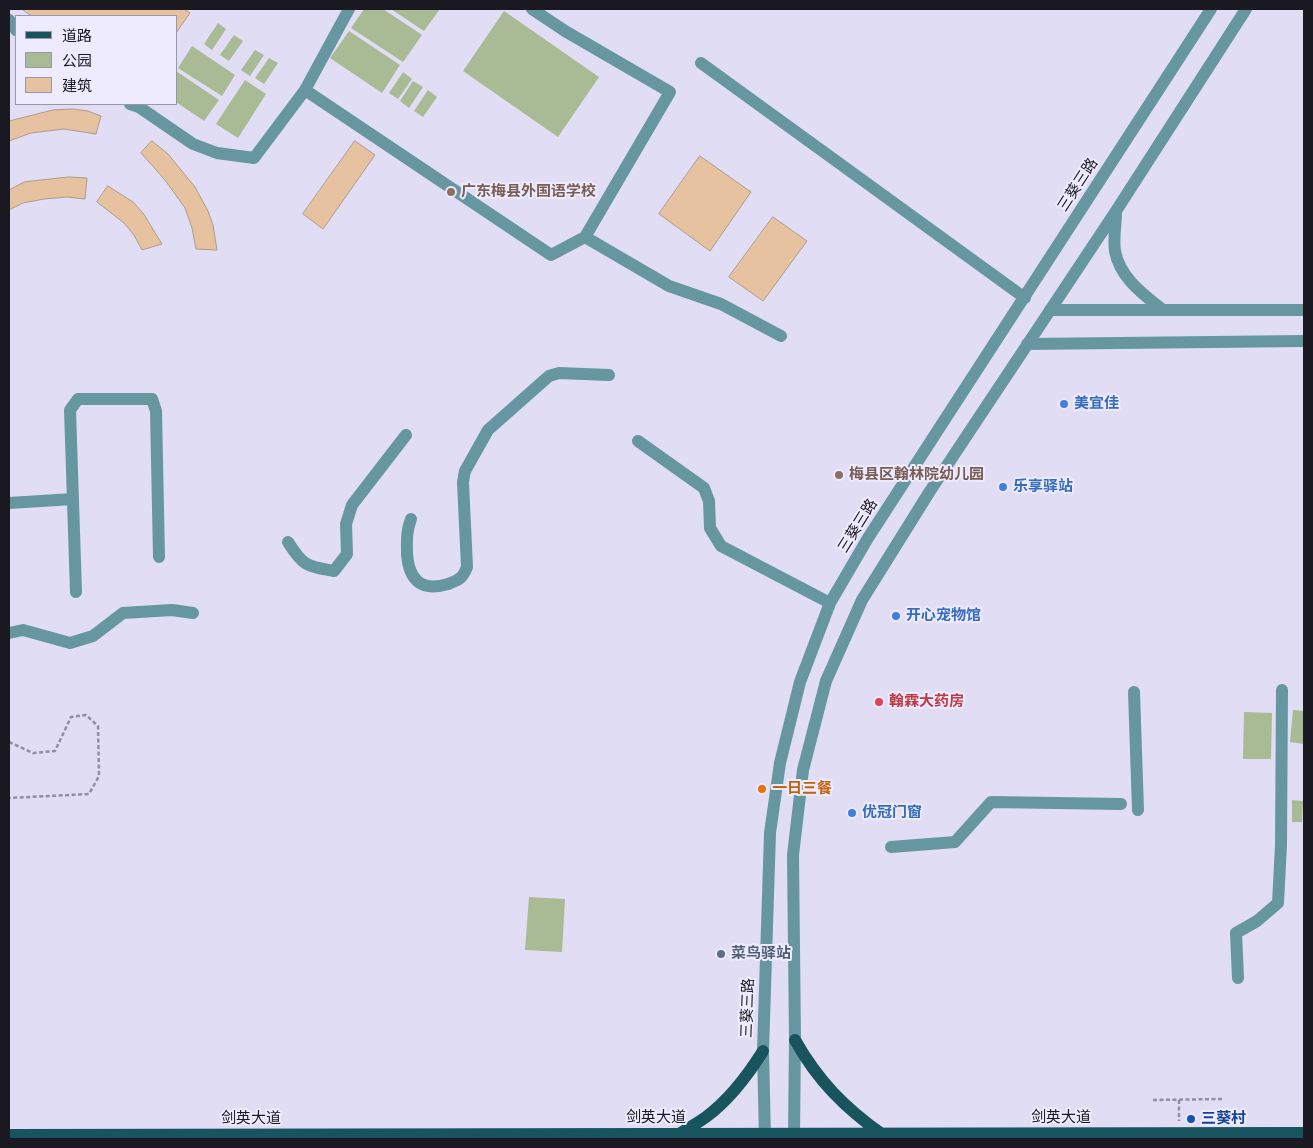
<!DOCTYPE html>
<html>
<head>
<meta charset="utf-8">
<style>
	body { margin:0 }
	#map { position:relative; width:1313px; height:1148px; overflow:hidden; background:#e0ddf5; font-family:"Noto Serif","Noto Sans SC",serif }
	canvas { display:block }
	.frame { position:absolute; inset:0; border:10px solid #1a1821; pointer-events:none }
	.legend { position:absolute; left:15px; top:15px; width:162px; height:90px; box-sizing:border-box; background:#eeebfe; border:1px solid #9997a6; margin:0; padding:6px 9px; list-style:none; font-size:15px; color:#1a1821 }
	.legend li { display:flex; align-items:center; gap:10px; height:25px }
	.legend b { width:25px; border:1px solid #9997a6 }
</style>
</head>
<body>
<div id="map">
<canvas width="1313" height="1148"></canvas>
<div class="frame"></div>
<ul class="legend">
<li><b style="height:6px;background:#18545d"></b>道路</li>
<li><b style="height:14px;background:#a8bb95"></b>公园</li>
<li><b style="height:14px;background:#e6c2a1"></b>建筑</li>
</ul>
</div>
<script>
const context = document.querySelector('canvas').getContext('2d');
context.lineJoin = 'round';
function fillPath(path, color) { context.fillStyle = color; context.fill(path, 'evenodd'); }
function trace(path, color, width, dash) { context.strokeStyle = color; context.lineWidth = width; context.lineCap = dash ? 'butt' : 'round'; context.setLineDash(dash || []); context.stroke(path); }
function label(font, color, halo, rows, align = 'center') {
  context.font = font + ' "Noto Serif","Noto Sans SC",serif'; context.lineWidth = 4; context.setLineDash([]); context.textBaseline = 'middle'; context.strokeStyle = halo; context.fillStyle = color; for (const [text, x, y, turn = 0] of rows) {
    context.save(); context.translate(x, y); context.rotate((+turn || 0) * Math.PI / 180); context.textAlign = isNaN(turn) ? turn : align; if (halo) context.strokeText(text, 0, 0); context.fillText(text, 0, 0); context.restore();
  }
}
fillPath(new Path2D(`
	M 364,9 L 383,9 L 422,35 L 403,62 L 351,28 Z
	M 391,9 L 440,9 L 424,31 Z
	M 504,11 L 599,77 L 558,137 L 463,71 Z
	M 218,23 L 226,29 L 212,50 L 204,44 Z
	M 349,31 L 400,65 L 382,93 L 330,58 Z
	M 234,35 L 243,41 L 229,61 L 220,55 Z
	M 192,46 L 235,75 L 222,96 L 178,68 Z
	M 255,50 L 264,55 L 250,76 L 241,70 Z
	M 269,58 L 278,63 L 264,84 L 255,78 Z
	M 176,71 L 219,100 L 204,121 L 176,102 Z
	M 403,72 L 412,79 L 398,99 L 389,93 Z
	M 245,80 L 266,94 L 238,138 L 216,124 Z
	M 413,81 L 423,87 L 409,108 L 400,101 Z
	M 428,90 L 437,97 L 423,117 L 414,111 Z
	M 1293,710 L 1304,711 L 1304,744 L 1290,742 Z
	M 1244,712 L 1272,713 L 1271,759 L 1243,759 Z
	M 1292,800 L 1303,801 L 1302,822 L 1292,822 Z
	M 529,897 L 565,899 L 562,952 L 525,950 Z`), '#a8bb95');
const building = new Path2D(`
	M 22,9 L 184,9 L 190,13 L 176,33 L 176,16 L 32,16 Z
	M 73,109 L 88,111 L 101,116 L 96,134 L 64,129 L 31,133 L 9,141 L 9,121 L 53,110 Z
	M 152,141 L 168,154 L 195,187 L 208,211 L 213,225 L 217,250 L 196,249 L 192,228 L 185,208 L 165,180 L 141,153 Z
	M 355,141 L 375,155 L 323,229 L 303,214 Z
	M 700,156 L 751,192 L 710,251 L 659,214 Z
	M 69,177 L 87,178 L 85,199 L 67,197 L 44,199 L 23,203 L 9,210 L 9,190 L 24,182 Z
	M 108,186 L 133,202 L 143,213 L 162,244 L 142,250 L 134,235 L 124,223 L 97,202 Z
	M 773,217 L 807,241 L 763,301 L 729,277 Z`);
fillPath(building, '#e6c2a1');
trace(building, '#ad9b89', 1);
trace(new Path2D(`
	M 9,742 L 33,753 L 55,751 L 71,717 L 86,715 L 98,726 L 99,776 L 89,794 L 9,798
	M 1153,1100 L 1224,1099
	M 1179,1100 L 1179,1121`), '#918ea0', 2.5, [4, 2.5]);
trace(new Path2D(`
	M 9,20 L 16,30
	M 701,63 L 1025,298
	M 305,90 L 551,255 L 585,237 L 670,92 L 565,31 L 532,9
	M 130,104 L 139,107 L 193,144 L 217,153 L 254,158 L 305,90 L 349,9
	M 1116,212 C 1116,224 1113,239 1115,251 C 1120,278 1143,294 1163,310
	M 585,237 L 669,286 L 721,304 L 781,336
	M 1050,310 L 1304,310
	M 1027,344 L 1304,341
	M 638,441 L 704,488 L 709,501 L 710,528 L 721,546 L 830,603
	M 9,503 L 73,499
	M 411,519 C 406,532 407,541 407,554 C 409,580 421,592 448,584 C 459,580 463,578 467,567 L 463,482 L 465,471 L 488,430 L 549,376 L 559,373 L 609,375
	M 288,542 C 303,566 306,566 334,571 L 347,554 L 346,524 L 352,505 L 406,435
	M 76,592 L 70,410 L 78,399 L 152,399 L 156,411 L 159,557
	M 9,633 L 23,630 L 70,643 L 93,636 L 123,613 L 172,610 L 193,613
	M 1134,692 L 1138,810
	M 891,847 L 955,842 L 991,802 L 1121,804
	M 1238,978 L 1236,933 L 1257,921 L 1278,903 L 1281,845 L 1282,690
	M 794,1135 L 795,1040 L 793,855 L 803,770 L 826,681 L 862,600 L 930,491 L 1116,211 L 1246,9
	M 765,1139 L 763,1051 L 770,833 L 780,763 L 800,682 L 830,603 L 868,538 L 1211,9`), '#6697a0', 12);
trace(new Path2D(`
	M 795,1040 C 818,1081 845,1108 883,1135
	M 679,1134 C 688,1128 698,1123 706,1117 C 729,1100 748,1075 763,1051
	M 9,1135 L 1304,1133`), '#18545d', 12);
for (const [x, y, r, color] of [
	[451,192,5,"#8d6e63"],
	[1064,404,5,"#3f7fe0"],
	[839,475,5,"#8d6e63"],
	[1003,487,5,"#3f7fe0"],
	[896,616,5,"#3f7fe0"],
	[879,702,5,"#e0444e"],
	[762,789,5,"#e8710a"],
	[852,813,5,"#3f7fe0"],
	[721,954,5,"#5c6f8a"],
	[1191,1119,5,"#1a4fb4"]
]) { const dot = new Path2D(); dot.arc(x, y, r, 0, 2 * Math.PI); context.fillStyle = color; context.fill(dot); trace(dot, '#eeebfe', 2); }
label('15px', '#1a1821', '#eeebfe', [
	["三葵三路",1078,185,-57],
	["三葵三路",858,526,-58],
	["三葵三路",748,1008,-88],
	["剑英大道",656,1118],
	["剑英大道",1061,1118],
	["剑英大道",251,1119]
]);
label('bold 15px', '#785e54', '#eeebfe', [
	["广东梅县外国语学校",461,192],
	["梅县区翰林院幼儿园",849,475]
], 'left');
label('bold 15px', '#366cbe', '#eeebfe', [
	["美宜佳",1074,404],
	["乐享驿站",1013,487],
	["开心宠物馆",906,616],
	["优冠门窗",862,813]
], 'left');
label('bold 15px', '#be3a42', '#eeebfe', [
	["翰霖大药房",889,702]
], 'left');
label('bold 15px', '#c56008', '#eeebfe', [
	["一日三餐",772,789]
], 'left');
label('bold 15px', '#4e5e75', '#eeebfe', [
	["菜鸟驿站",731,954]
], 'left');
label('bold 15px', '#164399', '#eeebfe', [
	["三葵村",1201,1119]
], 'left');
</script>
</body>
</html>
